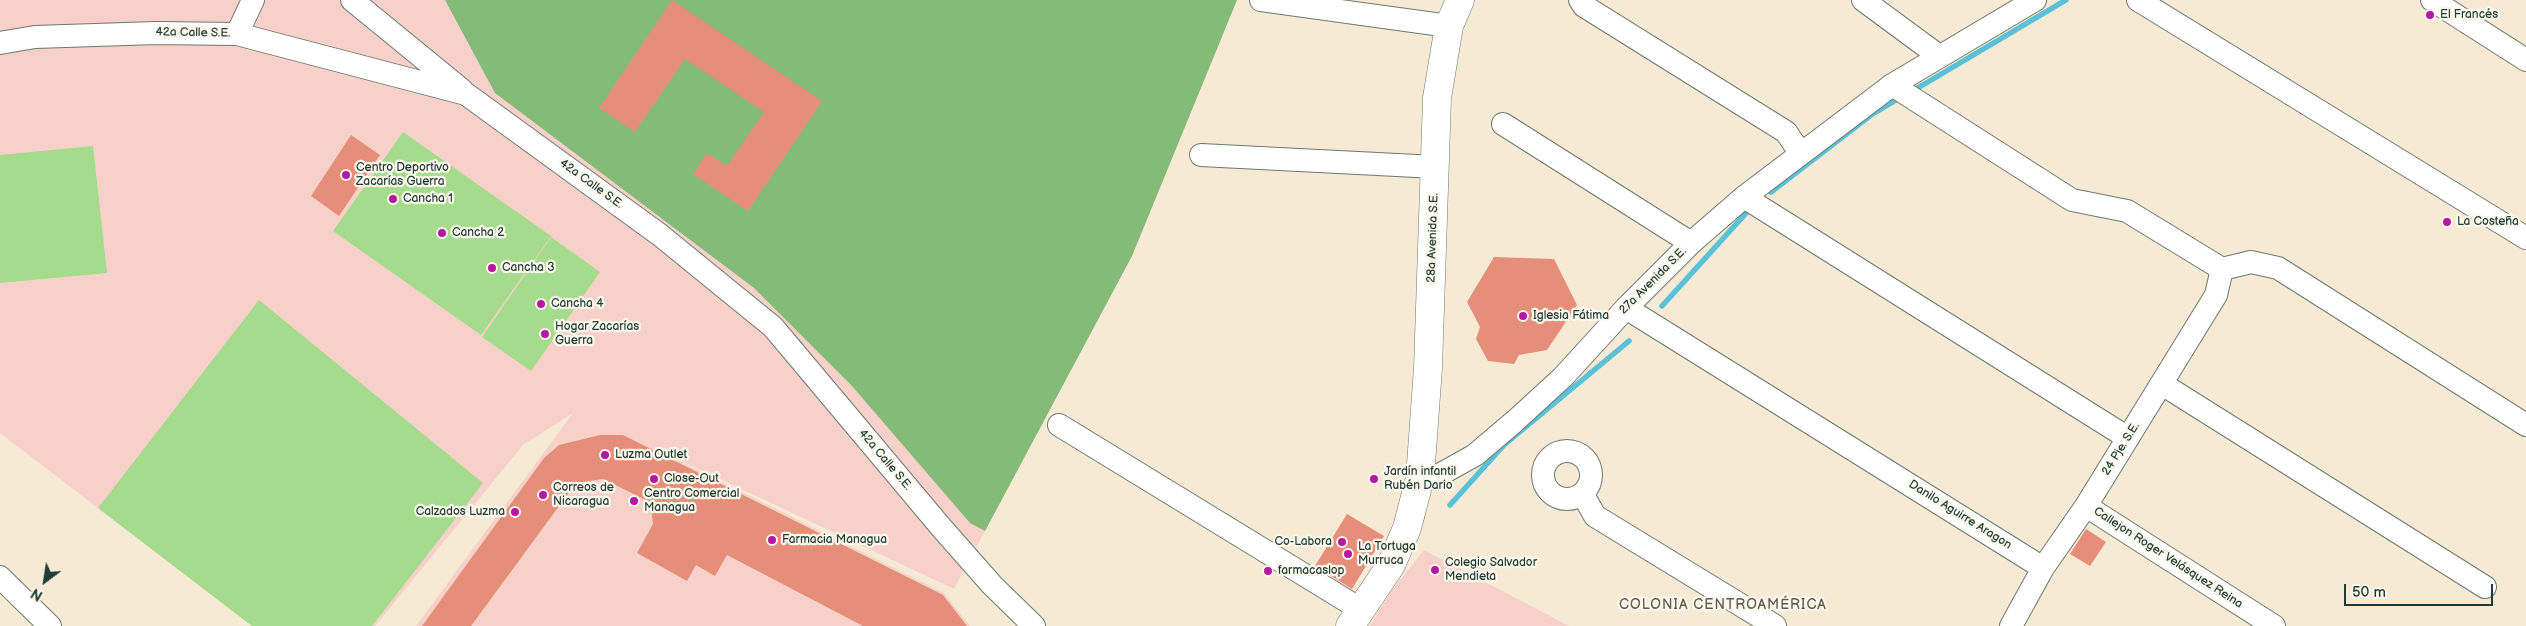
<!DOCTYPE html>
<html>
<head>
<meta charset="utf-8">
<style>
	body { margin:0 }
	#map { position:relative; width:2526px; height:626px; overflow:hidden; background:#f6ead5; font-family:"Balsamiq Sans",sans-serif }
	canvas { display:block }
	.north { position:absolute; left:20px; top:556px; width:50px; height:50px; -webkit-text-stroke:4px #fbf7ec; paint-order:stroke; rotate:211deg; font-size:14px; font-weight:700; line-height:20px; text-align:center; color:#1f3d34 }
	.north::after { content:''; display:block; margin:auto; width:18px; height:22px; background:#1f3d34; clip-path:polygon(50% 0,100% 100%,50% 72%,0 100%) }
	.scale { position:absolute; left:2344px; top:584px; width:149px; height:22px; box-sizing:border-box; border:2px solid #1f3d34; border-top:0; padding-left:6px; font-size:15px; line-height:18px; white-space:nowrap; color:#1f3d34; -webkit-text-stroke:4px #fbf7ec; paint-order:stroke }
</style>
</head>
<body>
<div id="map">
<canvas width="2526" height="626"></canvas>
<div class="north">N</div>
<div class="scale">50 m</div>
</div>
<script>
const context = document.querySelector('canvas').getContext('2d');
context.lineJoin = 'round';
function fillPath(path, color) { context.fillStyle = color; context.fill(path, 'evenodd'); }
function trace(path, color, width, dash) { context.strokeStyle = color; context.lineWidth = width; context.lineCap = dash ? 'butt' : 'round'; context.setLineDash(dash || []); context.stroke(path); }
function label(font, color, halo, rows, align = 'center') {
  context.font = font + ' "Balsamiq Sans",sans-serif'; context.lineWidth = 4.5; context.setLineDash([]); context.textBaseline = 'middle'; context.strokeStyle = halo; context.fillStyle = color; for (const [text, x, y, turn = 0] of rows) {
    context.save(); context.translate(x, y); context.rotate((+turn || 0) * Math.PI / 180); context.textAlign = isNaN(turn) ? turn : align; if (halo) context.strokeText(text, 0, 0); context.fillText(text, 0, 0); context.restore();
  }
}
fillPath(new Path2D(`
	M 0,0 L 1237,0 L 1132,256 L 954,589 L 656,449 L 944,593 L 970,626 L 416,626 L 573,413 L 523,445 L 375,626 L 252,626 L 0,433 Z
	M 1424,550 L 1569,626 L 1370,626 L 1392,590 Z`), '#f7d1c9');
fillPath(new Path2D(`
	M 403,132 L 551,236 L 481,335 L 333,231 Z
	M 93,146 L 107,273 L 0,283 L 0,155 Z
	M 551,237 L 600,272 L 531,371 L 482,337 Z
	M 259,300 L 483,483 L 372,626 L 252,626 L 98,508 Z`), '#a5db8c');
fillPath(new Path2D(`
	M 445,0 L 1237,0 L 1132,256 L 985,531 L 970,523 L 852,386 L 754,288 L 495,93 Z`), '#84bb78');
trace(new Path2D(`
	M 1911,92 L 2066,0
	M 1771,192 L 1871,115 L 1901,97
	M 1662,306 L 1748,211
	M 1450,505 L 1504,445 L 1629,341`), '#5bc1d8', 5.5);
fillPath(new Path2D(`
	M 672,0 L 822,101 L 748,211 L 693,174 L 707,153 L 727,166 L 764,112 L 685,59 L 635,132 L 599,108 Z
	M 351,135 L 380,155 L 339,216 L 311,196 Z
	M 1494,257 L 1554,259 L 1577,305 L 1547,350 L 1519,355 L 1514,364 L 1488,361 L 1476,339 L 1480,327 L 1467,302 Z
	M 600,435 L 623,435 L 943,595 L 967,626 L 863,626 L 727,555 L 715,576 L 696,565 L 687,581 L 637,553 L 653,524 L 650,502 L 603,479 L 576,483 L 471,626 L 422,626 L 544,458 L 559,445 Z
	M 1347,514 L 1384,536 L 1352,589 L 1315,566 Z
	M 2086,529 L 2106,542 L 2090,566 L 2070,554 Z`), '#e58f7a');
const minor = new Path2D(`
	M 352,0 L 462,90
	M 1261,0 L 1449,26
	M 1580,0 L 1584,6 L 1786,132 L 1801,154
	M 1863,0 L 1939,56
	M 2138,0 L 2526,238
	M 2432,0 L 2526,60
	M 237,34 L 253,0
	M 0,43 L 35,37 L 156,33 L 237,34 L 466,94 L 660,235 L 773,327 L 940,526 L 992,585 L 1034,626
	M 1892,85 L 2072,200 L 2127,211 L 2222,269 L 2251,262 L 2278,268 L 2526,425
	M 1503,124 L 1691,243
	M 1201,155 L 1436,167
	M 1744,197 L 2128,438
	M 1626,308 L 2043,568
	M 2162,384 L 2485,587
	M 1059,425 L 1360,609
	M1543 475a24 24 0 1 1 48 0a24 24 0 1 1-48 0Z
	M 1420,478 L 1441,474 L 1475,455 L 1515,421 L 1563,377 L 1626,308 L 1691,243 L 1744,197 L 1892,85 L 2035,0
	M 1583,495 L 1595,516 L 1775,626
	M 2086,506 L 2274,626
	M 0,577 L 50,626
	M 2011,626 L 2043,568 L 2086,506 L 2216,295 L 2222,269`);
const tertiary = new Path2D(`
	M 1350,626 L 1391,565 L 1407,528 L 1420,478 L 1428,368 L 1437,98 L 1449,26 L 1460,0`);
trace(minor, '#6a7a6c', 24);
trace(tertiary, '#6a7a6c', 29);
trace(minor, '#fff', 22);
trace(tertiary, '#fff', 28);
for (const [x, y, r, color] of [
	[2430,15,5,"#b5179e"],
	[346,175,5,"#b5179e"],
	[393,199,5,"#b5179e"],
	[2447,222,5,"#b5179e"],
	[442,233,5,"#b5179e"],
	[492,268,5,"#b5179e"],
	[541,304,5,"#b5179e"],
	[1523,316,5,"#b5179e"],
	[545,334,5,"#b5179e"],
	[605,455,5,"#b5179e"],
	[654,479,5,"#b5179e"],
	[1374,479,5,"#b5179e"],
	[543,495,5,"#b5179e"],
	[634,501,5,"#b5179e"],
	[515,512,5,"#b5179e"],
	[772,540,5,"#b5179e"],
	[1342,542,5,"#b5179e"],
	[1348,554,5,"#b5179e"],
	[1435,570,5,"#b5179e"],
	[1268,571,5,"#b5179e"]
]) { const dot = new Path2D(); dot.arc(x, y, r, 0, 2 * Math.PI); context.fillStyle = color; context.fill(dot); trace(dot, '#fbf7ec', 2); }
label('12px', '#1f3d34', '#fbf7ec', [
	["El Francés",2440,15],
	["Centro Deportivo",356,168],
	["Zacarías Guerra",356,182],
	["Cancha 1",403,199],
	["La Costeña",2457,222],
	["Cancha 2",452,233],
	["Cancha 3",502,268],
	["Cancha 4",551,304],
	["Iglesia Fátima",1533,316],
	["Hogar Zacarías",555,327],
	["Guerra",555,341],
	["Luzma Outlet",615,455],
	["Jardín infantil",1384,472],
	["Rubén Dario",1384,486],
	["Close-Out",664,479],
	["Correos de",553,488],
	["Nicaragua",553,502],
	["Centro Comercial",644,494],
	["Managua",644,508],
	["Calzados Luzma",505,512,"right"],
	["Farmacia Managua",782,540],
	["Co-Labora",1332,542,"right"],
	["La Tortuga",1358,547],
	["Murruca",1358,561],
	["Colegio Salvador",1445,563],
	["Mendieta",1445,577],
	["farmacaslop",1278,571]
], 'left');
label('12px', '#1f3d34', '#fbf7ec', [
	["42a Calle S.E.",193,33,1],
	["42a Calle S.E.",591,184,36],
	["28a Avenida S.E.",1433,238,-88],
	["27a Avenida S.E.",1653,281,-45],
	["24 Pje. S.E.",2121,449,-58],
	["42a Calle S.E.",885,460,50],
	["Danilo Aguirre Aragon",1960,515,32],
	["Callejon Roger Velásquez Reina",2168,558,33]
]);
context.letterSpacing = '1px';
label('14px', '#645a4c', '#fbf7ec', [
	["COLONIA CENTROAMÉRICA",1723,605]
]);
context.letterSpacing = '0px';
</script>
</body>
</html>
